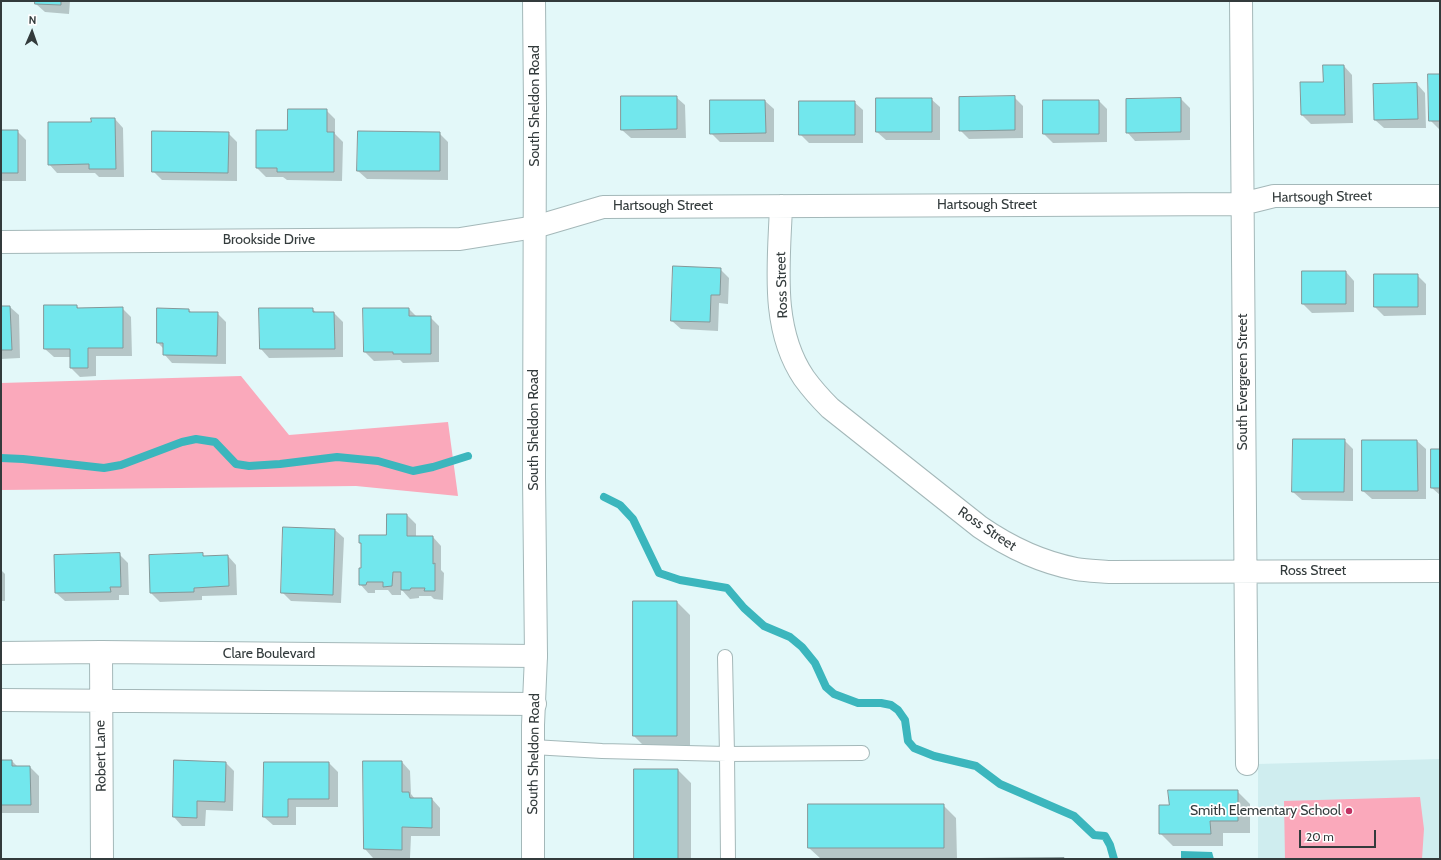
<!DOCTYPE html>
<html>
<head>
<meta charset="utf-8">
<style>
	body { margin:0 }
	#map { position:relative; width:1441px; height:860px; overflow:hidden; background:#e3f8f9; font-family:Cabin,sans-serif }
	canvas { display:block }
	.frame { position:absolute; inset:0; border:2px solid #333b3c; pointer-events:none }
	.north { position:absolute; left:12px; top:12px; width:40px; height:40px; -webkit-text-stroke:3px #fff; paint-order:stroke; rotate:2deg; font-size:11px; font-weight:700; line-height:16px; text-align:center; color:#333b3c }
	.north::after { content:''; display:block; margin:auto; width:14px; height:18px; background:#333b3c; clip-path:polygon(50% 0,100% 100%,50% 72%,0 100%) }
	.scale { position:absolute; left:1299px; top:830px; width:77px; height:18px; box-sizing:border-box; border:2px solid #333b3c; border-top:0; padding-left:5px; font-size:12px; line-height:14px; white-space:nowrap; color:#333b3c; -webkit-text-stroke:3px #fff; paint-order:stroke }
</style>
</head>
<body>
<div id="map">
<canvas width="1441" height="860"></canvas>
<div class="frame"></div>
<div class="north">N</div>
<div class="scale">20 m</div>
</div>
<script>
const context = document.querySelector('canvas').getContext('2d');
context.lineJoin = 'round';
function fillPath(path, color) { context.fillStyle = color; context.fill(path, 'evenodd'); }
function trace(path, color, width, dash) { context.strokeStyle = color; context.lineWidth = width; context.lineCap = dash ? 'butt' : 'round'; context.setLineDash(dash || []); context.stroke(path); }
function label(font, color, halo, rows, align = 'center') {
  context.font = font + ' Cabin,sans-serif'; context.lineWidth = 3.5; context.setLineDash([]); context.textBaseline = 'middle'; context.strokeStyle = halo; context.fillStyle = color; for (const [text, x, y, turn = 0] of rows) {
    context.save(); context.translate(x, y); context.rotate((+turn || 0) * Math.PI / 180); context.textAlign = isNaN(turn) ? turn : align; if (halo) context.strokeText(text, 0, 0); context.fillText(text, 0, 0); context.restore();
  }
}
fillPath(new Path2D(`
	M 1440,759 L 1440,859 L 1258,859 L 1258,764 Z`), '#cfedef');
fillPath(new Path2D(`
	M 241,376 L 289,435 L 448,422 L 458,496 L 356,486 L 1,490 L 1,383 Z
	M 1420,797 L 1424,829 L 1422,859 L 1285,859 L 1284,801 Z`), '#faa9bb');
fillPath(new Path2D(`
	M 1181,851 L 1212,852 L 1214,859 L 1181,859 Z`), '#3bb6bd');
fillPath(new Path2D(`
	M 36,1 L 70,1 L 69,14 L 45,12 L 36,4 Z
	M 1344,66 L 1352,75 L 1353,123 L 1311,124 L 1302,115 L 1324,83 Z
	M 1440,75 L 1440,129 L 1439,129 L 1430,120 Z
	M 1417,84 L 1425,93 L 1426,128 L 1384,128 L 1375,120 Z
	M 676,97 L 685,105 L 686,138 L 631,138 L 622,130 Z
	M 1014,97 L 1023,106 L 1023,138 L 969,139 L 960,130 Z
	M 931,99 L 940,107 L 940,140 L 886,140 L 877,132 Z
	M 1181,99 L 1190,108 L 1190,140 L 1135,141 L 1127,132 Z
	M 765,101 L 774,109 L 774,142 L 720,142 L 711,133 Z
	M 1044,101 L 1099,101 L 1107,109 L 1107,142 L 1053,143 L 1044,134 Z
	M 854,102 L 863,110 L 863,143 L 809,143 L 800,134 Z
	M 326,110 L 335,119 L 335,134 L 343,142 L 342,181 L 287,180 L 283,177 L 266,177 L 257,168 L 288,131 Z
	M 115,119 L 123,128 L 124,177 L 99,177 L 95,173 L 57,173 L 49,164 L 92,123 Z
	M 1,131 L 17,131 L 26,140 L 26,181 L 1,181 Z
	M 228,133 L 237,142 L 237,181 L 162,180 L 153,171 Z
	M 439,133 L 448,142 L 448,180 L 367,179 L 358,171 Z
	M 720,269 L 729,278 L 728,304 L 719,303 L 718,331 L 681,329 L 672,321 Z
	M 1346,272 L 1354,281 L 1354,312 L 1312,313 L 1303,304 Z
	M 1417,275 L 1426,284 L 1426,315 L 1384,316 L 1375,307 Z
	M 1,305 L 3,307 L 10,307 L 19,315 L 20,358 L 1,359 Z
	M 77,306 L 79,309 L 122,308 L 131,317 L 132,356 L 96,356 L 96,376 L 80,377 L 71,368 L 71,357 L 54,357 L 45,349 Z
	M 158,309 L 189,310 L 192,313 L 217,313 L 226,322 L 226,364 L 172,363 L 164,354 L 164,349 L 158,343 Z
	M 312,309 L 317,313 L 334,313 L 343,322 L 343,357 L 269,358 L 261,349 Z
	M 409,309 L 417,317 L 430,317 L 439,326 L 439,362 L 403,363 L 400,360 L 374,361 L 365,352 Z
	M 1344,440 L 1353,449 L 1353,501 L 1302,500 L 1293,492 Z
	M 1417,441 L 1426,449 L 1426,499 L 1372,499 L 1363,491 Z
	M 1440,450 L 1440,495 L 1432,488 Z
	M 388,515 L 407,515 L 416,524 L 416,537 L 433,537 L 441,546 L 441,570 L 444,573 L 443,600 L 434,599 L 431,596 L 419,596 L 419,598 L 410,599 L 401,589 L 401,595 L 392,595 L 388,590 L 375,590 L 375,593 L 368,593 L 360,584 L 362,569 L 362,545 L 360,543 L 387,536 Z
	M 335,530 L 344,538 L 341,603 L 291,601 L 282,592 Z
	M 119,554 L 128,563 L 129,595 L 119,595 L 119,600 L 65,601 L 56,593 Z
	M 202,554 L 205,557 L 228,556 L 236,565 L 237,595 L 202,596 L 202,600 L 160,602 L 151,593 Z
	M 1,570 L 5,574 L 5,601 L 1,601 Z
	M 677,602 L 690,615 L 690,749 L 647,749 L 634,736 Z
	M 1,761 L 12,761 L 18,767 L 30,767 L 39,776 L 39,813 L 1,813 Z
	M 364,762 L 402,762 L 410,771 L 411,794 L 415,799 L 432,799 L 440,808 L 440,836 L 411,836 L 410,858 L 373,858 L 365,849 Z
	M 226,763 L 234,771 L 233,811 L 206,810 L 205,826 L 182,826 L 174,817 Z
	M 329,763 L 338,772 L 338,807 L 296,807 L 296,825 L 273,825 L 264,817 Z
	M 678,770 L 691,783 L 691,859 L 635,859 Z
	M 1237,791 L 1250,804 L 1250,833 L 1223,833 L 1223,846 L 1173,846 L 1160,833 L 1170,806 Z
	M 943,805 L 956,818 L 957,859 L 821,859 L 809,848 Z`), '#0003');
trace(new Path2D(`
	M 1,458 L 23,459 L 104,468 L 121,465 L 182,442 L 196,439 L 215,442 L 236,464 L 249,466 L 280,464 L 337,457 L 378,461 L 413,471 L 433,467 L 468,456
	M 604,497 L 620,505 L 633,519 L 659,573 L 680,580 L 727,588 L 744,608 L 764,626 L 790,637 L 802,647 L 815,663 L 826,687 L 834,694 L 858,703 L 881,703 L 891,705 L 898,710 L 905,720 L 908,741 L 914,748 L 934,756 L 976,766 L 1000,784 L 1074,816 L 1094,835 L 1105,836 L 1110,845 L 1114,859`), '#3bb6bd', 8);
const building = new Path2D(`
	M 35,1 L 61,1 L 61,5 L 35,4 Z
	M 1323,65 L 1344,65 L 1345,115 L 1301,115 L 1300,82 L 1323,82 Z
	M 1428,74 L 1440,74 L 1440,121 L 1429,121 Z
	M 1417,83 L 1418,119 L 1374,120 L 1373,84 Z
	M 621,96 L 677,96 L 677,129 L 621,130 Z
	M 1015,96 L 1015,130 L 959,131 L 959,97 Z
	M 876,98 L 932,98 L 932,132 L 876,132 Z
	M 1181,98 L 1181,132 L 1126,133 L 1126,99 Z
	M 710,100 L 765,100 L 766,133 L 710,134 Z
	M 1043,100 L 1099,100 L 1099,134 L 1043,134 Z
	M 799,101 L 855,101 L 855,135 L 799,135 Z
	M 288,109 L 327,109 L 327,132 L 334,132 L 334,172 L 277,172 L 277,168 L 256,168 L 256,130 L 287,130 Z
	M 91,118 L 115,118 L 116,169 L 89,169 L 89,164 L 48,165 L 48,122 L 91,122 Z
	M 1,130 L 18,130 L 18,173 L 1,173 Z
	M 152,131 L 229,132 L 228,173 L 152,172 Z
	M 358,131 L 440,132 L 440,171 L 357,171 Z
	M 673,266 L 721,268 L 720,295 L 711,295 L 710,322 L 671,321 Z
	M 1302,271 L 1346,271 L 1346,304 L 1302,304 Z
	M 1374,274 L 1418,274 L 1418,307 L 1374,307 Z
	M 44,305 L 77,305 L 77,308 L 123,307 L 123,348 L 88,348 L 88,368 L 70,368 L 70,349 L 44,349 Z
	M 1,306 L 10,306 L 12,350 L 1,350 Z
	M 157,308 L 189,309 L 189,312 L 218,312 L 217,356 L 163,355 L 163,343 L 157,343 Z
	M 259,308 L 313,308 L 313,312 L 334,312 L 335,349 L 260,349 Z
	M 363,308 L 409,308 L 409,316 L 431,316 L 431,354 L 393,354 L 393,352 L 364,352 Z
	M 1293,439 L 1345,439 L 1344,492 L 1292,492 Z
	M 1362,440 L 1417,440 L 1418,491 L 1362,491 Z
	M 1431,449 L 1440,449 L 1440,488 L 1431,488 Z
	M 387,514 L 407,514 L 407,536 L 433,536 L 433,564 L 435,563 L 435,591 L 424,591 L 425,588 L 411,588 L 410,590 L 401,590 L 401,572 L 393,572 L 392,586 L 383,587 L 383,582 L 367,582 L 366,585 L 359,585 L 359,568 L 361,568 L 361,543 L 359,543 L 359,535 L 386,535 Z
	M 283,527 L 335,529 L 333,595 L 281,593 Z
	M 120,553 L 121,587 L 110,587 L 111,592 L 55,593 L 54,555 Z
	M 203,553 L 203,556 L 228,555 L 229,586 L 194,588 L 194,592 L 150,593 L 149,555 Z
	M 633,601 L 677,601 L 677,736 L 633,736 Z
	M 1,760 L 12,760 L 12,766 L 30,766 L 31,805 L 1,805 Z
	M 174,760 L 226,762 L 225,802 L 197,801 L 197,818 L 173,817 Z
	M 363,761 L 402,761 L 402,792 L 409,792 L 410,798 L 432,798 L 432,828 L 402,827 L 402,850 L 364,849 Z
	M 264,762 L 329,762 L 329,799 L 288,799 L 288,817 L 263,817 Z
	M 634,769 L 678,769 L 678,859 L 634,859 Z
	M 1168,790 L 1238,790 L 1238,821 L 1210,821 L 1211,834 L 1159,834 L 1159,805 L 1169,805 Z
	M 808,804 L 944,804 L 944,848 L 808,848 Z
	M 1064,858 L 1064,859 L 928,859 Z`);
fillPath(building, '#72e7ed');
trace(building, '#849798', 1);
const lane = new Path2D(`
	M 725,657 L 727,754 L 862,753
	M 533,747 L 602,751 L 727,754 L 728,859`);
const street = new Path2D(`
	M 1241,1 L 1247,764
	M 781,206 C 779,263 770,328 804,378 C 812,389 821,399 830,408 L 980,527 C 1009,547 1040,562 1076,569 C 1087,571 1099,571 1110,572 L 1440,571
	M 1,242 L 460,239 L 535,227 L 603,207 L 1242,204 L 1274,196 L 1440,196
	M 101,652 L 102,859
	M 1,653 L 101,652 L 536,656
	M 1,700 L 535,704`);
const secondary = new Path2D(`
	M 533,859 L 533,725 L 536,656 L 534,477 L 535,108 L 534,1`);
trace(lane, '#a4b8b9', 16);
trace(street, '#a4b8b9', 24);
trace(secondary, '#a4b8b9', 24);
trace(lane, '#fff', 14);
trace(street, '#fff', 22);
trace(secondary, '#fff', 22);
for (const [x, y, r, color] of [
	[1349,811,4,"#c03262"]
]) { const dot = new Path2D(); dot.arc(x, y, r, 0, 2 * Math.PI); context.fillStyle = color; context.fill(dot); trace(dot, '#fff', 1.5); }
label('14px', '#333b3c', '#fff', [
	["South Sheldon Road",535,106,-90],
	["Hartsough Street",1322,197,-1],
	["Hartsough Street",987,205],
	["Hartsough Street",663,206],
	["Brookside Drive",269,240],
	["Ross Street",782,285,-92],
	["South Evergreen Street",1243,382,-90],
	["South Sheldon Road",534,430,-90],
	["Ross Street",987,529,34],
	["Ross Street",1313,571],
	["Clare Boulevard",269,654],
	["South Sheldon Road",534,754,-89],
	["Robert Lane",101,756,-91]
]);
label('14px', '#333b3c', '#fff', [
	["Smith Elementary School",1341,811]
], 'right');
</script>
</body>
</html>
